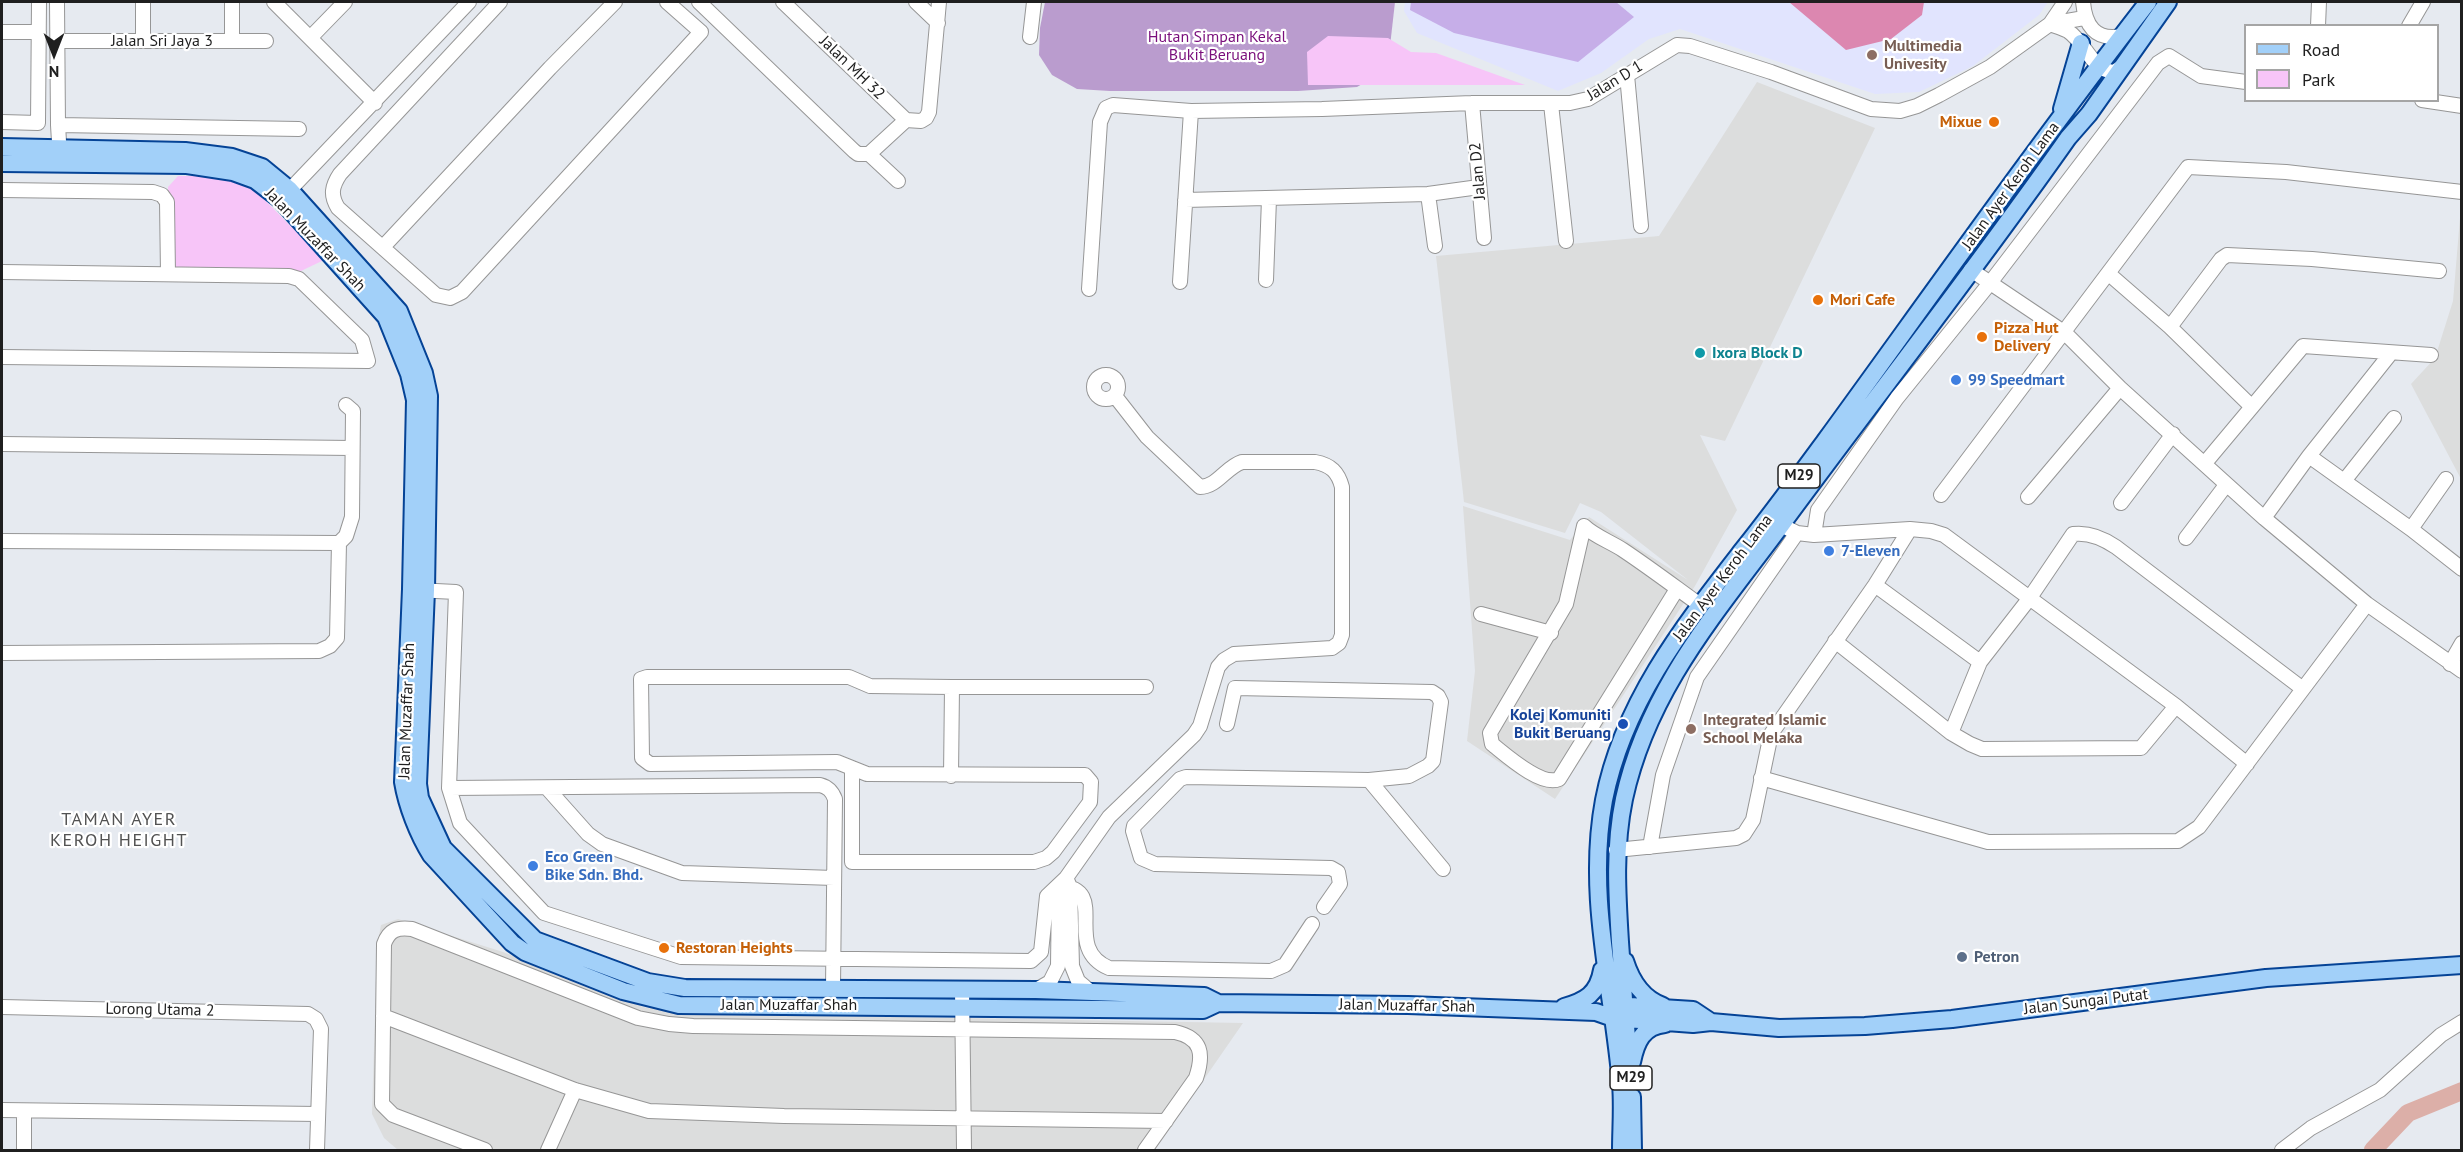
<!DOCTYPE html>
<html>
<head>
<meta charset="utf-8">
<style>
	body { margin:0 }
	#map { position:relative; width:2463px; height:1152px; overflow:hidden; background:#e6eaf0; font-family:"PT Sans",sans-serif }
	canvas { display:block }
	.frame { position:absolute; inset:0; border:3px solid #1f1f1f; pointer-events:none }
	.legend { position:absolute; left:2244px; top:24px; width:195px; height:78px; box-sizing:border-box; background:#fff; border:2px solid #a5a5a5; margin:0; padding:8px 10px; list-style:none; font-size:18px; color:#1f1f1f }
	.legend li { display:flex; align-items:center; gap:12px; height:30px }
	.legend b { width:30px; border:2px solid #a5a5a5 }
	.north { position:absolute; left:24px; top:24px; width:60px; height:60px; -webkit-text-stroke:4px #fff; paint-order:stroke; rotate:180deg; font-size:16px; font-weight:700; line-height:24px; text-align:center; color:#1f1f1f }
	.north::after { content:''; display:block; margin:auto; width:21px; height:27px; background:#1f1f1f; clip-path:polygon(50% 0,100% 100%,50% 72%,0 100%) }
</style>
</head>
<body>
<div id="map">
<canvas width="2463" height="1152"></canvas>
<div class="frame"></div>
<ul class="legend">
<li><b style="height:8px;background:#a2d0f9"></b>Road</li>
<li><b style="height:16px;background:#f7c5f8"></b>Park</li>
</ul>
<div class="north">N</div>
</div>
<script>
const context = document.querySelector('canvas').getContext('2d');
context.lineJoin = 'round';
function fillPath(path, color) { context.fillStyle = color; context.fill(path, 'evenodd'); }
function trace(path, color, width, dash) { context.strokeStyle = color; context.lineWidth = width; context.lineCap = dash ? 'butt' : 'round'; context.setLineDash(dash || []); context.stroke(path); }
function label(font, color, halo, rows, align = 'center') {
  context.font = font + ' "PT Sans",sans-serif'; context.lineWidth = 4.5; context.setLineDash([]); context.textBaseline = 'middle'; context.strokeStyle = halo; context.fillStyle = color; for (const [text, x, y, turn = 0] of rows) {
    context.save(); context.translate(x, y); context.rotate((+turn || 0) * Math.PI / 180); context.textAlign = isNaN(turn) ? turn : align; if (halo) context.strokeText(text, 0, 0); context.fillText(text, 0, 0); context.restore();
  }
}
fillPath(new Path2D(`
	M 1757,82 L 1875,128 L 1725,441 L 1700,435 L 1737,510 L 1695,586 L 1555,799 L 1467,741 L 1475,671 L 1463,506 L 1570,540 L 1589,517 L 1688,580 L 1601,512 L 1580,503 L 1565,533 L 1464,502 L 1436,256 L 1659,236 Z
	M 2461,206 L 2461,479 L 2411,384 L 2435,358 L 2453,301 Z
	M 398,919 L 503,952 L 643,1007 L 674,1013 L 1243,1023 L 1155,1150 L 398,1150 L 384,1138 L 372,1114 L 377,946 L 381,925 Z`), '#dcdddd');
fillPath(new Path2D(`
	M 1405,2 L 2048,2 L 2039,15 L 1973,66 L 1919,92 L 1875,94 L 1680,29 L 1649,39 L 1601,73 L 1558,91 L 1417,33 L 1404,11 Z`), '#e1e4fe');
fillPath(new Path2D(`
	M 1411,2 L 1616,2 L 1634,17 L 1578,62 L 1454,33 L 1410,10 Z`), '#c6aee8');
fillPath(new Path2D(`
	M 1045,2 L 1395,2 L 1389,55 L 1379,74 L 1357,87 L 1298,91 L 1110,91 L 1077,89 L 1052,75 L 1039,55 L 1040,28 Z`), '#ba9cce');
fillPath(new Path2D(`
	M 1328,36 L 1388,38 L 1411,52 L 1436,53 L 1525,85 L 1308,85 L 1307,52 Z
	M 178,176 L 218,176 L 255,190 L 324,260 L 301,271 L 170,269 L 168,187 Z`), '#f7c5f8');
fillPath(new Path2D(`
	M 1789,2 L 1924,2 L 1922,15 L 1891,39 L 1846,50 Z`), '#dc87b0');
trace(new Path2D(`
	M 2373,1150 L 2408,1113 L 2462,1091`), '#dcafa8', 18);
const minor = new Path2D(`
	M 57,2 L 58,125 L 60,158
	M 143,2 L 143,41
	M 274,2 L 375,103
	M 500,2 L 340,174 C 332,186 330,195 338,208 L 436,295 L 450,298 L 462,292 L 701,32 L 667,2
	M 699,2 L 854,151 L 858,154 L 869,154 L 898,181
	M 783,2 L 906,120 L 921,121 L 926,118 L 929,112 L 939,2
	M 916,2 L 938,23
	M 2065,2 L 2050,24 C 2055,26 2063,28 2068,31 C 2086,43 2091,70 2114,72 L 2120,68
	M 2083,2 C 2085,25 2095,41 2121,36
	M 232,3 L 232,41
	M 2318,26 L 2319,2
	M 2409,26 L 2423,2
	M 2,32 L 39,32
	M 1030,37 L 1034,2
	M 310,38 L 345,2
	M 57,41 L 266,41
	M 1627,75 L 1641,226
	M 2422,100 L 2462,106
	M 1472,103 L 1484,238
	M 1551,104 L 1566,241
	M 2,122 L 38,123 L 39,2
	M 58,125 L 299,129
	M 869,154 L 906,120
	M 2,190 L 153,192 L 162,195 L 167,202 L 168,274
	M 1428,194 L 1435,246
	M 284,196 L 469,2
	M 1185,200 L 1428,194 L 1479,187
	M 383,247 L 550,68 L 615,2
	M 1971,270 L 2065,333 L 2120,388 L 2264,518 L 2367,604 L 2462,671
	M 2,272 L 289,276 L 299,279 L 362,340 L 368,361 L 2,357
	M 2109,274 L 2170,327 L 2251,406
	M 1266,280 L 1269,199
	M 1180,282 L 1191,111
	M 1089,289 L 1100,122 L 1106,108 L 1113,105 L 1191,111 L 1322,109 L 1472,103 L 1570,103 L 1588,99 L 1677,45 L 1690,46 L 1771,72 L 1871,109 L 1900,111 L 1917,106 L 1939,95 L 1990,67 L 2050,24 L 2084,18
	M 2170,327 L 2221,259 L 2227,255 L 2312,259 L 2439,271
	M1094 387a12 12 0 1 1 24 0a12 12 0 1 1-24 0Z
	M 2,444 L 352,448
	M 2309,456 L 2411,529 L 2462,569
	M 2205,463 L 2303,346 L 2431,355
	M 2344,481 L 2394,418
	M 1941,495 L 2188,167 L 2286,172 L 2462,192
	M 2028,497 L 2120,388
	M 2121,503 L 2173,434
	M 2264,518 L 2309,456 L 2391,353
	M 1781,525 L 1797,533 L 1814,535 L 1910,529 L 1931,531 L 1944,535 L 2176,706 L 2247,764
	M 1584,526 L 1566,604 L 1490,733 L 1492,744 C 1506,755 1541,787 1559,779 L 1677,589
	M 1584,526 C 1594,536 1611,542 1623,550 C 1650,568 1675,587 1700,605
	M 2411,529 L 2446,479
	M 1814,535 L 1818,510 L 1897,398 L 1990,283 L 2158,63 L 2169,56 L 2201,76 L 2246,82
	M 2186,538 L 2226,485
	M 2,541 L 339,543
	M 1875,585 L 1980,662
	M 416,590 L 456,592 L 449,788 L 460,823 L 544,913 L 681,957 L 1031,961 L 1041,952 L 1047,896 L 1066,878 L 1109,817 L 1194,735 L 1200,726 L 1218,667 L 1224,660 L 1234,654 L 1332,648 L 1339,643 L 1342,635 L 1342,487 C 1338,472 1331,465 1315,462 L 1242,462 C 1226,467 1217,487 1200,487 L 1147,437 L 1115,396
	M 1481,614 L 1551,633
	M 1835,641 L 1951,733 L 1970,744 L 1982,749 L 2141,748 L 2176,706
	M 2,653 L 319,651 L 330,646 L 337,638 L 339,543 L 346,536 L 352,517 L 353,411 L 346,405
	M 2450,664 L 2462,643
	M 1227,724 L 1235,688 L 1432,692 L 1438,696 L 1441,702 L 1433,761 L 1428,766 L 1409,776 L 1369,780 L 1186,777 L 1180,779 L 1134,826 L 1133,831 L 1141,858 L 1155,864 L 1331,868 L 1338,872 L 1340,884 L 1324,907
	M 1951,733 L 1980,662 L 2029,599 L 2073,534 C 2089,532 2103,538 2116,547 L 2303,689
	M 852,768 L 852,862 L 1034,862 L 1046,858 L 1053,852 L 1090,802 L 1091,782 L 1085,775 L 867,774 L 837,762 L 650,764 L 642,758 L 641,679 L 647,677 L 849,677 L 870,686 L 952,687
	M 951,776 L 952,687 L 1146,687
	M 1761,778 L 1988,842 L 2178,841 L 2199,827 L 2367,604
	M 1369,780 L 1443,869
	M 449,788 L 820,785 C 828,787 832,791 835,799 L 833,988
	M 547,788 L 588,834 L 602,844 L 682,873 L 834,878
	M 1650,847 L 1663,775 L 1697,677 L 1797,533
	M 1616,850 L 1736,838 L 1744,834 L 1753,820 L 1771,734 L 1875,585 L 1910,529
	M 1067,880 L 1070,887 L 1072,966 L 1078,981 L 1091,992
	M 1059,886 C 1112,888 1060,947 1109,968 L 1271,971 L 1285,965 L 1312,924
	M 962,989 L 964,1150
	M 1036,990 L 1050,982 L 1058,966 L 1059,886
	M 2,1007 L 308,1014 L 316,1019 L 321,1029 L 317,1150
	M 383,1016 L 575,1090 L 649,1111 L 784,1116 L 1166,1121
	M 2,1110 L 318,1114
	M 24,1150 L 24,1111
	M 485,1150 L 393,1115 L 382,1104 L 384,944 C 389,930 397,927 412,929 L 638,1018 L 669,1024 L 693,1026 L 1175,1032 C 1202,1038 1204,1054 1196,1078 L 1145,1150
	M 548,1150 L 575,1090
	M 2282,1150 L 2311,1128 L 2380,1090 L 2441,1035 L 2462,1022`);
const major = new Path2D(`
	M 2062,109 L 2081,43
	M 2,147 L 185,151 L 232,157 L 262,167 L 290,190 L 399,311 L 424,373 L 429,396 L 426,590 L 418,784 L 420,798 L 443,848 L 535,940 L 648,982 L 685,988 L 1036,990 L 1204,996 L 1218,1003
	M 2,163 L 187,165 L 233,172 L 255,180 L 281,200 L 386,317 L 409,374 L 415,400 L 411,589 L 403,782 C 407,806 418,834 431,855 L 512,943 L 525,952 L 623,991 L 679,1005 L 1203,1010 L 1218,1003 L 1408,1005 L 1596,1012 L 1613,1018 L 1693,1024 L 1711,1022 L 1779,1028 L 1865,1026 L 1952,1019 L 2266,978 L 2462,965
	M 1625,961 C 1631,980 1643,999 1663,1006
	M 1614,1005 L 1693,1010 L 1711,1022
	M 1564,1007 C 1585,1001 1598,994 1602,970
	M 1629,1060 C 1625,1021 1623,982 1620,942 C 1617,894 1614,847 1624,799 C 1648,689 1717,612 1782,524 C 1877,395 1976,269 2068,138 L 2089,114 L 2168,2
	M 1632,1062 C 1636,1042 1643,1026 1665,1024
	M 1632,1097 L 1633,1150
	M 1621,1150 C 1621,1129 1623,1106 1621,1084 C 1613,989 1586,896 1604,800 C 1623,703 1682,628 1741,552 C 1770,516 1797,479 1825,441 C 1932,294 2037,145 2148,2`);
trace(minor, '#969696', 16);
trace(major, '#054396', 20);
trace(minor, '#fff', 14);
trace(major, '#a2d0f9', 16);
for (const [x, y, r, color] of [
	[1872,55,6,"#8d6e63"],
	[1994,122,6,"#e8710a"],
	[1818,300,6,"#e8710a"],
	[1982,337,6,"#e8710a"],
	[1700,353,6,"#0f9aa8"],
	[1956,380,6,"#3f7fe0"],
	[1829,551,6,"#3f7fe0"],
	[1623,724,6,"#1a4fb4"],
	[1691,729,6,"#8d6e63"],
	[533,866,6,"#3f7fe0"],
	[664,948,6,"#e8710a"],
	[1962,957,6,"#5c6f8a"]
]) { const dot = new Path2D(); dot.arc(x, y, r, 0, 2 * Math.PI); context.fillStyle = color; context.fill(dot); trace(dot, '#fff', 2); }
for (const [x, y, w] of [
	[1799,476,42],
	[1631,1078,42]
]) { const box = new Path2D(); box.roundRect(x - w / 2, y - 12, w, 24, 4.5); context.fillStyle = '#fff'; context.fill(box); trace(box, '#1f1f1f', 1.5); }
label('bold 15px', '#1f1f1f', null, [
	["M29",1799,476],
	["M29",1631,1078]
]);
label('16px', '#7a0f7c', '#fff', [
	["Hutan Simpan Kekal",1217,37],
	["Bukit Beruang",1217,55]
]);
label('16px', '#1f1f1f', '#fff', [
	["Jalan Sri Jaya 3",162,41],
	["Jalan MH 32",852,68,44],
	["Jalan D 1",1615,81,-31],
	["Jalan D2",1478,171,-95],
	["Jalan Ayer Keroh Lama",2011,186,-54],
	["Jalan Muzaffar Shah",315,240,46],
	["Jalan Ayer Keroh Lama",1723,578,-53],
	["Jalan Muzaffar Shah",407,711,-88],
	["Jalan Sungai Putat",2086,1002,-7],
	["Jalan Muzaffar Shah",789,1005],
	["Jalan Muzaffar Shah",1407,1006,1],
	["Lorong Utama 2",160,1010,1]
]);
label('bold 16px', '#785e54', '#fff', [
	["Multimedia",1884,46],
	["Univesity",1884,64],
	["Integrated Islamic",1703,720],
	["School Melaka",1703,738]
], 'left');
label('bold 16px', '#c56008', '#fff', [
	["Mixue",1982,122,"right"],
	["Mori Cafe",1830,300],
	["Pizza Hut",1994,328],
	["Delivery",1994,346],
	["Restoran Heights",676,948]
], 'left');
label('bold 16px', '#0d838f', '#fff', [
	["Ixora Block D",1712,353]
], 'left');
label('bold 16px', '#366cbe', '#fff', [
	["99 Speedmart",1968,380],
	["7-Eleven",1841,551],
	["Eco Green",545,857],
	["Bike Sdn. Bhd.",545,875]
], 'left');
label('bold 16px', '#164399', '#fff', [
	["Kolej Komuniti",1611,715],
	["Bukit Beruang",1611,733]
], 'right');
label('bold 16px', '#4e5e75', '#fff', [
	["Petron",1974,957]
], 'left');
context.letterSpacing = '1.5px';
label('18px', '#525252', '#fff', [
	["TAMAN AYER",119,820],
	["KEROH HEIGHT",119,841]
]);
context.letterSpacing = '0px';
</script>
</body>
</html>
